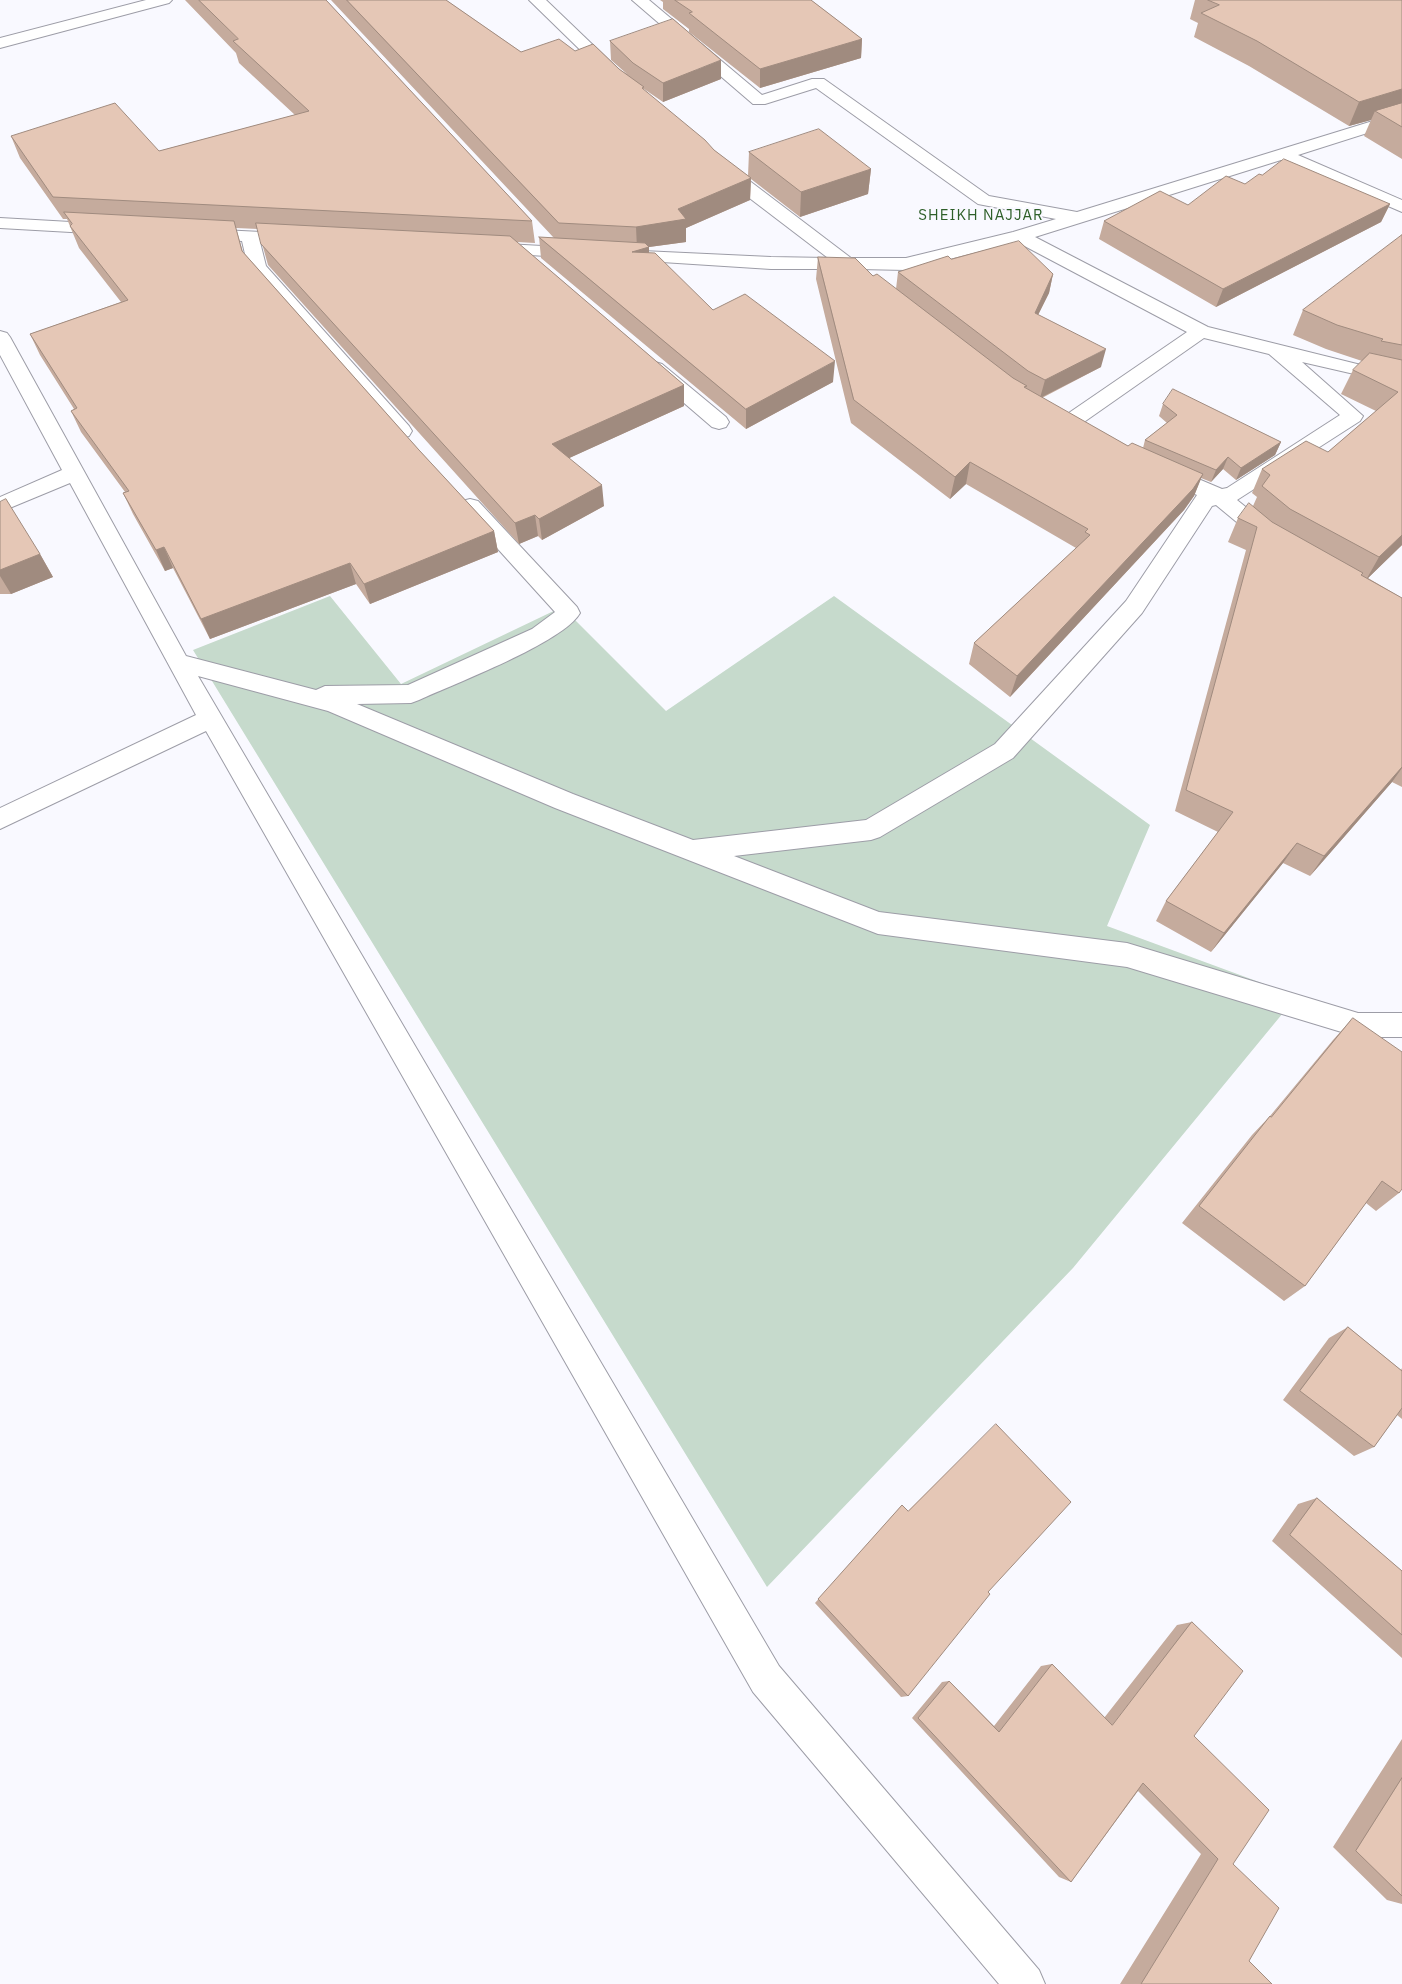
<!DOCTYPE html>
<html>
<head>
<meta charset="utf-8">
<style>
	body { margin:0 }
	canvas { display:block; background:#f9f9ff }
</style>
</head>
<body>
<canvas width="1402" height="1984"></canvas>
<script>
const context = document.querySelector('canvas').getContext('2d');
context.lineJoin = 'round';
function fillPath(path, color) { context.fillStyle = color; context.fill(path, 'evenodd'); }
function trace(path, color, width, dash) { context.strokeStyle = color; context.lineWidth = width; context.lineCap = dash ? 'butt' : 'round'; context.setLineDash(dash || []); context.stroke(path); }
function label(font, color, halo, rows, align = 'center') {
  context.font = font + ' "IBM Plex Sans",sans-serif'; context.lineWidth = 4; context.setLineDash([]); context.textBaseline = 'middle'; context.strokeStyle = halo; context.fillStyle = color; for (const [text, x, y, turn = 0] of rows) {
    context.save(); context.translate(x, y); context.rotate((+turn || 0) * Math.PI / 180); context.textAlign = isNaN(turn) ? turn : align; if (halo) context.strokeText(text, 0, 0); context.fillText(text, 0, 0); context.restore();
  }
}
fillPath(new Path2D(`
	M 330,596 L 401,684 L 562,607 L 666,711 L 834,596 L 1150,825 L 1107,926 L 1297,996 L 1073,1268 L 767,1587 L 193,650 Z`), '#c6dacc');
const minor = new Path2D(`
	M 146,0 L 172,0 L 169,3 L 0,48 L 0,38 Z
	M 529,0 L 546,0 L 619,70 L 621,73 L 619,76 L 607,76 Z
	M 632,0 L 649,0 L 762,95 L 812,79 L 824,79 L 989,196 L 1077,212 L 1402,112 L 1402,122 L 1298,155 L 1402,200 L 1402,212 L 1281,160 L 1035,237 L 1208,327 L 1361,365 L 1402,373 L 1402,385 L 1302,362 L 1363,416 L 1360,421 L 1237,500 L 1278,533 L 1281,538 L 1278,543 L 1270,546 L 1262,543 L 1216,505 L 1212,506 L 1142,613 L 1013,758 L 880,837 L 871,840 L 734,856 L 879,912 L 1127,943 L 1358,1013 L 1402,1013 L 1402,1037 L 1358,1037 L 1127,967 L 878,934 L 555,808 L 328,711 L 198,676 L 779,1666 L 1039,1970 L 1045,1984 L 999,1984 L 753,1692 L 206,731 L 0,829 L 0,808 L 196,715 L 70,483 L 0,512 L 0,497 L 62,470 L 0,355 L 0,331 L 7,333 L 10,337 L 186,656 L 316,690 L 325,686 L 408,685 L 532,629 L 555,612 L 459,506 L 462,501 L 470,499 L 478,501 L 577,607 L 580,613 C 564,642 454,684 419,700 L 411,703 L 357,704 L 573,794 L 693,840 L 866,820 L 995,744 L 1126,601 L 1197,495 L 1156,477 L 1152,472 L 1156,467 L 1163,465 L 1170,467 L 1222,489 L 1227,488 L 1340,415 L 1269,354 L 1204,338 L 1074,429 L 1067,431 L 1060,429 L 1057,424 L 1060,419 L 1187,332 L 1017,242 L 906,270 L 859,269 L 851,273 L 842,269 L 771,269 L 615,259 L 612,255 L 615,251 L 621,250 L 771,257 L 828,258 L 714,171 L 711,167 L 714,163 L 720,162 L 726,163 L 851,258 L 906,258 L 1013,232 L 1056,219 L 978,204 L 816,88 L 765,104 L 753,104 Z
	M 0,218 L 106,224 L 112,225 L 115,229 L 112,233 L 106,234 L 0,228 Z
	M 201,229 L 302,234 L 305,238 L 302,242 L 296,243 L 260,242 L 266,266 L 409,426 L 412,431 L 409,436 L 402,438 L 395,436 L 250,271 L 248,267 L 242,241 L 195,238 L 192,234 L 195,230 Z
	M 488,243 L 578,248 L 584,249 L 587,253 L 584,257 L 578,258 L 482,252 L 479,248 L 482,244 Z
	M 655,362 L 662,364 L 726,417 L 729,422 L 726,427 L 719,429 L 712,427 L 648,372 L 645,368 L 648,364 Z`);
trace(minor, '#9d9da7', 2);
fillPath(minor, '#fff');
fillPath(new Path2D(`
	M 185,0 L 326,0 L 532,221 L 535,243 L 517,242 L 684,385 L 684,406 L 569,458 L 604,506 L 542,540 L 538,536 L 519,544 L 268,265 L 258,229 L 236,228 L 243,252 L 419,450 L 494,531 L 498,552 L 370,604 L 356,584 L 210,639 L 173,568 L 165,571 L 133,514 L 123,493 L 125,492 L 81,432 L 71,411 L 74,409 L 40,355 L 30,334 L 121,302 L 79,248 L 67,219 L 63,219 L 20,158 L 11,136 L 159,151 L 295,115 L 239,63 L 236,53 Z
	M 331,0 L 446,0 L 521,52 L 575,51 L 619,69 L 627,74 L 611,60 L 610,41 L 721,79 L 663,102 L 644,89 L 644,90 L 714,150 L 748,176 L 749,152 L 871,169 L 868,194 L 800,217 L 751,179 L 750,200 L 686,228 L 686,242 L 649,247 L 649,253 L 713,310 L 833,382 L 746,429 L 541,258 L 539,237 L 554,238 Z
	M 660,0 L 811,0 L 862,39 L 861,58 L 760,88 L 689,32 L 689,29 L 663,9 L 663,2 Z
	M 1195,0 L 1402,0 L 1402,159 L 1364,136 L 1371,120 L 1349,126 L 1249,66 L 1194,37 L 1198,23 L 1190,19 Z
	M 1262,175 L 1390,204 L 1381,222 L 1216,307 L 1099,239 L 1104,221 L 1188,205 L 1245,184 Z
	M 1402,235 L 1402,545 L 1368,578 L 1402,598 L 1402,787 L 1392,782 L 1310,876 L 1283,863 L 1211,952 L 1156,921 L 1166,901 L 1218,832 L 1175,811 L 1246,550 L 1228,542 L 1238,518 L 1253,506 L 1257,497 L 1252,493 L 1262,469 L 1328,452 L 1376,411 L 1341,394 L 1353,370 L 1362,361 L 1326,349 L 1293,335 L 1303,310 Z
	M 818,257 L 873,276 L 896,289 L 898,272 L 951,259 L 1053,274 L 1049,293 L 1038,315 L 1101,367 L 1042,398 L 1128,446 L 1143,448 L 1145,440 L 1167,423 L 1159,416 L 1163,404 L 1281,442 L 1275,455 L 1236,480 L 1223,469 L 1211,482 L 1201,478 L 1194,496 L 1184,510 L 1010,697 L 969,664 L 974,643 L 1076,548 L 966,484 L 950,499 L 851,423 L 816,279 Z
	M 0,502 L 40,554 L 53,577 L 11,594 L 0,594 Z
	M 1353,1018 L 1399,1193 L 1376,1211 L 1366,1203 L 1305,1286 L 1284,1301 L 1182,1223 L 1252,1135 L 1270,1116 L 1333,1040 Z
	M 1348,1327 L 1401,1370 L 1402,1368 L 1402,1419 L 1397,1415 L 1374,1447 L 1354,1456 L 1283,1400 L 1329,1338 Z
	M 1317,1498 L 1402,1571 L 1402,1658 L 1272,1541 L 1298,1504 Z
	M 902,1505 L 988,1592 L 908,1696 L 901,1697 L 815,1603 Z
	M 1192,1622 L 1194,1736 L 1233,1864 L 1249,1961 L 1272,1984 L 1120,1984 L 1201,1854 L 1138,1791 L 1071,1882 L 1059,1877 L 912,1718 L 942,1682 L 949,1681 L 994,1726 L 1041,1666 L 1052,1664 L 1104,1718 L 1177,1625 Z
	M 1402,1739 L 1402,1904 L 1387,1900 L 1333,1847 Z`), '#c5ab9d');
fillPath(new Path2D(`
	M 862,39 L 861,58 L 760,88 L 760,69 Z
	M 721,60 L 721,79 L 663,102 L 663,83 Z
	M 1402,89 L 1402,111 L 1375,111 L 1371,120 L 1349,126 L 1359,102 Z
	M 871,169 L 868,194 L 800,217 L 801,192 Z
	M 751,178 L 750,200 L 686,228 L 686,242 L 649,247 L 649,268 L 632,252 L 637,249 L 636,227 Z
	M 1390,204 L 1381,222 L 1216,307 L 1223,289 Z
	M 1053,274 L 1049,293 L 1030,331 L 1035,313 Z
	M 1106,349 L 1101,367 L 1040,398 L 1045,380 Z
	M 835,361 L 833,382 L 746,429 L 746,409 Z
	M 684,385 L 684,406 L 554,465 L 552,444 Z
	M 1281,442 L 1275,455 L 1236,480 L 1241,468 Z
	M 1228,457 L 1223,469 L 1211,482 L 1216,470 Z
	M 970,462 L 966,484 L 950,499 L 955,477 Z
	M 1203,474 L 1194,496 L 1184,510 L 1010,697 L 1017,676 Z
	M 602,485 L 604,506 L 542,540 L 539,519 Z
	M 535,515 L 538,536 L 519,544 L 515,523 Z
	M 494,531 L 498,552 L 370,604 L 364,584 Z
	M 1402,535 L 1402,545 L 1366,580 L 1379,557 Z
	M 164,547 L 173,568 L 165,571 L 156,550 Z
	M 40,554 L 53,577 L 11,594 L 0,576 L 0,570 Z
	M 350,563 L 356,584 L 210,639 L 201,619 Z
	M 1402,767 L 1402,768 L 1392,782 L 1310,876 L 1324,856 Z
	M 1297,843 L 1283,863 L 1211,952 L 1224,933 Z`), '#a08b7f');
const building = new Path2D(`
	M 199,0 L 326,0 L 532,221 L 53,197 L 11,136 L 115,103 L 159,151 L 309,111 L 233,41 L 238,39 Z
	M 347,0 L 446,0 L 521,52 L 559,39 L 575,51 L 593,44 L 619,69 L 644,87 L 642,88 L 705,140 L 714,150 L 751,178 L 678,209 L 686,219 L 636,227 L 559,223 Z
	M 675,0 L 811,0 L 862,39 L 760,69 L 689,13 L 692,12 Z
	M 1208,0 L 1402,0 L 1402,89 L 1359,102 L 1257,41 L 1201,13 L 1219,5 Z
	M 673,19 L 721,60 L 663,83 L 633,63 L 610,41 Z
	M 1402,103 L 1402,127 L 1375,111 Z
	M 819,129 L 871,169 L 801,192 L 749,152 Z
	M 1284,159 L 1390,204 L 1223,289 L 1104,221 L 1160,191 L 1188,205 L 1226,176 L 1245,184 L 1259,174 L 1262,175 Z
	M 64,212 L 234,221 L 242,251 L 419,450 L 494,531 L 364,584 L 350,563 L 201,619 L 164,547 L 156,550 L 123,493 L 129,491 L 71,411 L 77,408 L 30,334 L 128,300 L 70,226 L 72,224 Z
	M 256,223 L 510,236 L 684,385 L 552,444 L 602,485 L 539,519 L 535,515 L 515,523 L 261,244 Z
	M 1402,235 L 1402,345 L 1381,341 L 1383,339 L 1337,325 L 1303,310 Z
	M 539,237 L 645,243 L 649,247 L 632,252 L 655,253 L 713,310 L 745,294 L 835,361 L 746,409 Z
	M 1019,241 L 1053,274 L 1035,313 L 1106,349 L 1045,380 L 1028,371 L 898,272 L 948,256 L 951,259 Z
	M 818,257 L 855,258 L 873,276 L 877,274 L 1013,378 L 1027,386 L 1024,387 L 1128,446 L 1132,443 L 1203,474 L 1193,489 L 1017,676 L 974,643 L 1090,535 L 1085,532 L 1088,529 L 970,462 L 955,477 L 854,400 Z
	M 1370,353 L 1402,360 L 1402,535 L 1379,557 L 1290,509 L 1262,486 L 1270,475 L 1262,469 L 1306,441 L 1328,452 L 1398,392 L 1353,370 Z
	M 1173,389 L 1281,442 L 1241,468 L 1228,457 L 1216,470 L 1145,440 L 1177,415 L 1163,404 Z
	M 6,499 L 40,554 L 0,570 L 0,502 Z
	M 1249,503 L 1272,522 L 1363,573 L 1361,575 L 1402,598 L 1402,767 L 1324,856 L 1297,843 L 1224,933 L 1166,901 L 1233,812 L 1186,790 L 1257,527 L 1238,518 Z
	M 1353,1018 L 1402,1052 L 1402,1189 L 1399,1193 L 1382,1181 L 1305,1286 L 1199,1206 L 1270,1116 L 1271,1117 Z
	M 1348,1327 L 1402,1371 L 1402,1408 L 1374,1447 L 1300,1391 Z
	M 996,1424 L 1071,1502 L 988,1592 L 990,1594 L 908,1696 L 818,1599 L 902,1505 L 908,1511 Z
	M 1317,1498 L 1402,1571 L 1402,1635 L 1290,1535 Z
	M 1192,1622 L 1243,1671 L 1194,1736 L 1269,1810 L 1233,1864 L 1279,1908 L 1249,1961 L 1272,1984 L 1141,1984 L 1218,1859 L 1143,1783 L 1071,1882 L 918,1718 L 949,1681 L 999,1732 L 1052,1664 L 1112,1725 Z
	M 1402,1778 L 1402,1896 L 1356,1851 Z`);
fillPath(building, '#e5c7b6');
trace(building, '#a08b7f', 1);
context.letterSpacing = '1px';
label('15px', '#2e5f29', '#f9f9ff', [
	["SHEIKH NAJJAR",981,216]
]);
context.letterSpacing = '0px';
</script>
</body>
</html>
